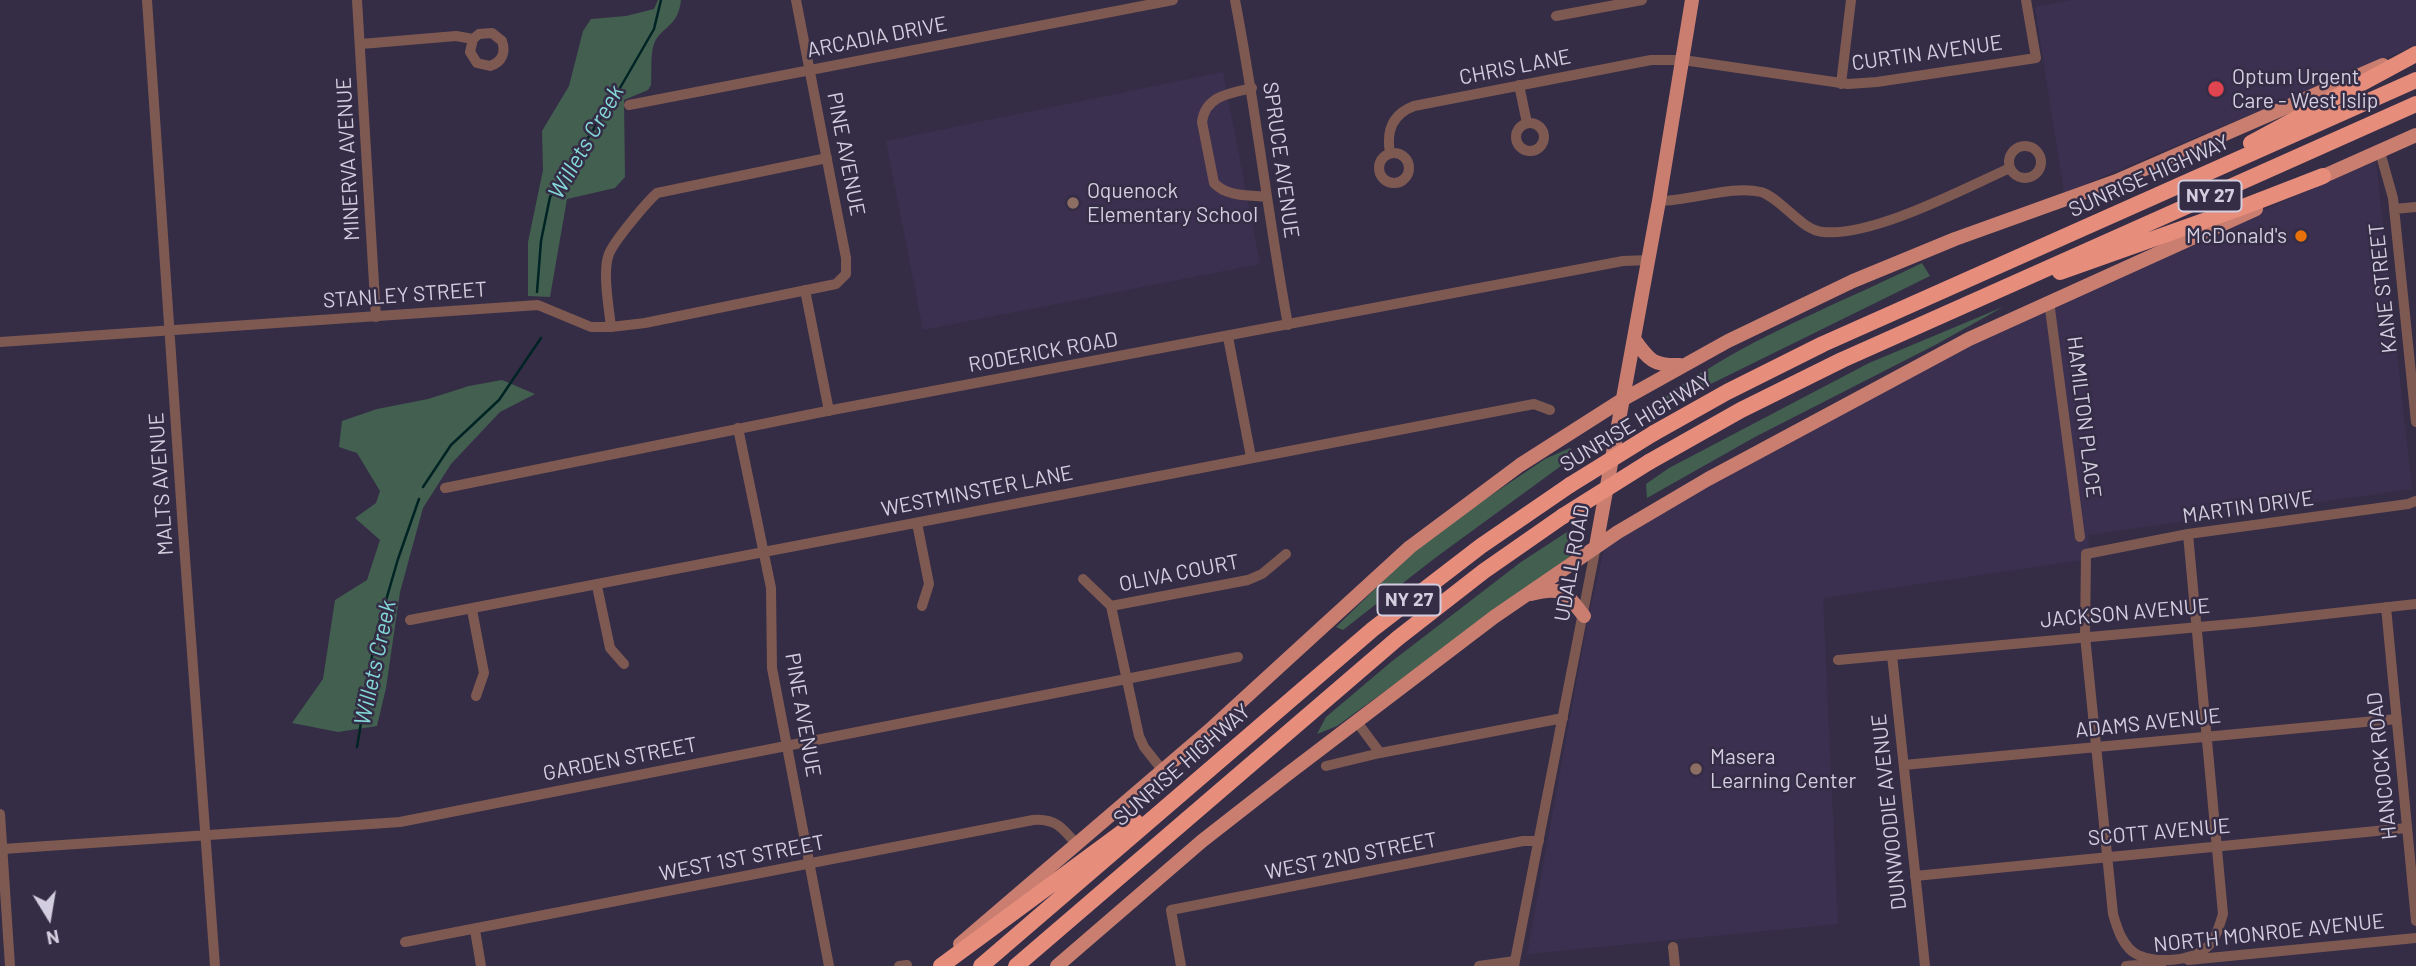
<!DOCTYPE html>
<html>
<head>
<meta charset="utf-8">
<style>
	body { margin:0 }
	#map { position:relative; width:2416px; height:966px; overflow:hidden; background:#352d46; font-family:Barlow,sans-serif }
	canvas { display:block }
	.north { position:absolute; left:14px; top:882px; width:70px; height:70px; -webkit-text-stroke:5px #352d46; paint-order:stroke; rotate:169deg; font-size:19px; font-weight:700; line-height:28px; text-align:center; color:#d3cedf }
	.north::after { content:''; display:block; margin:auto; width:24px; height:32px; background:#d3cedf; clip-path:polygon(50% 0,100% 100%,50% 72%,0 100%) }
</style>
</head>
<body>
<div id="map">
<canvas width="2416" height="966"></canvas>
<div class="north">N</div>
</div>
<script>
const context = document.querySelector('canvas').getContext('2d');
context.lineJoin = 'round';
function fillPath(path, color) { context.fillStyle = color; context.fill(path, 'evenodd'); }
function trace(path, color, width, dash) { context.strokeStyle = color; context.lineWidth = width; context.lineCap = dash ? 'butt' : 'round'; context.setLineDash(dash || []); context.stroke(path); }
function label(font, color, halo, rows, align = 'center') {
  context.font = font + ' Barlow,sans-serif'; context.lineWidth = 5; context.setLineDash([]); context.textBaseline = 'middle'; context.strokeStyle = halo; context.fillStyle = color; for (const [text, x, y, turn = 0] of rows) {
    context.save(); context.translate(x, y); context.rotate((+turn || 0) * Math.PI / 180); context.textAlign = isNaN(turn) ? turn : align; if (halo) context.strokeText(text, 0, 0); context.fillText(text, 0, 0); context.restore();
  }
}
fillPath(new Path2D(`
	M 2072,0 L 2416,0 L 2416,45 L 2064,193 L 2035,7 Z
	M 1223,72 L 1260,264 L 923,330 L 886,141 Z
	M 2376,161 L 2412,489 L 2088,535 L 2090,559 L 1823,598 L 1838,924 L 1527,954 L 1589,613 L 1607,537 L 2030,311 Z`), '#3b3050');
fillPath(new Path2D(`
	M 658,0 L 681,0 C 678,28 661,26 654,44 C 650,55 652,73 651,85 L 648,90 L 624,100 L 625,177 L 615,188 L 567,199 L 550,297 L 528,296 L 528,242 L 543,170 L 542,131 L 569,86 L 583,31 L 591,19 L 626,16 L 654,9 Z
	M 1922,263 L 1930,276 L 1660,409 L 1652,411 C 1671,388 1690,380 1716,364 C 1781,325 1853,297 1922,263 Z
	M 2003,307 L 1937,344 L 1755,437 L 1647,498 L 1646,484 L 1669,468 L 1869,363 Z
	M 502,380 L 535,394 L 500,412 L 451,464 L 423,508 L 400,592 L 386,688 L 377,726 L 338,732 L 292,723 L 323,679 L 335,600 L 367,580 L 380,540 L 355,518 L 376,503 L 380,491 L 357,453 L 339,447 L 342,421 L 377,409 L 428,399 L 469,386 Z
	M 1570,448 L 1576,455 L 1435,558 L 1343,630 L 1336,627 L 1426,539 L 1545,459 Z
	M 1573,528 L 1569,557 L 1337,726 L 1317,734 L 1326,717 L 1391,662 L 1521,562 Z`), '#425f50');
trace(new Path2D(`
	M 537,292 L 541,241 L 550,197 L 620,88 L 654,29 L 661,0
	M 423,487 L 451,445 L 499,400 L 541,338
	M 357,747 L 375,638 L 398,559 L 419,499`), '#002324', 2.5);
trace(new Path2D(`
	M 147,0 L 183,530 L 215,966
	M 357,0 L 376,317
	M 1235,0 C 1256,108 1268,217 1288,325
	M 1556,16 L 1642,0
	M 361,44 L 456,36 L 473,39 L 479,34 L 492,33 L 502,41 C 506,53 502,62 490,66 L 477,63 L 470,52 L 473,39
	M 1841,84 L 1851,0
	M 1519,85 L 1527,123
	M 1252,88 C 1230,93 1205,96 1202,122 L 1214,183 C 1227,197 1249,195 1267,197
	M 629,105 L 1173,0
	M1516 137a14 14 0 1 1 28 0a14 14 0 1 1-28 0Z
	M2009 162a16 16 0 1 1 32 0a16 16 0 1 1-32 0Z
	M 2380,152 L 2393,198 L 2416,422
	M1379 168a15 15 0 1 1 30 0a15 15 0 1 1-30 0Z
	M 1390,153 C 1386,130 1393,114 1414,106 L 1651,60 L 1683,60 L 1848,84 L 1877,82 L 2036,58 L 2026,0
	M 1659,201 C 1691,201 1731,185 1761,192 C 1781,198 1802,231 1823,232 C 1873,237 1963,189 2010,168
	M 2394,209 L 2416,207
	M 805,290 L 829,411
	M 2049,301 L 2080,537
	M 611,327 C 609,308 602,271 609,254 C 614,241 646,203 657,193 L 827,158
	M 1228,337 L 1251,457
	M 0,342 L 538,305 L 591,327 L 611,327 L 645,323 L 836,284 L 846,274 L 846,258 L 796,0
	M 738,428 L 771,588 L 772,668 L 829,966
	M 445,488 L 832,410 L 1623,261 L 1649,260
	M 917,523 L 929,584 L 922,606
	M 2188,534 L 2223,914 C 2219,926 2216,940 2206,948 C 2190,962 2157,963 2138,955 C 2123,948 2117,928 2113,914 L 2085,636 L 2086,554 L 2188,534 L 2408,504 L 2416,501
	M 1083,579 L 1111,606
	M 597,586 L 610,648 L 624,664
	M 1111,606 L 1248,580 L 1262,574 L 1286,554
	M 1111,606 L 1139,736 L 1144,747 L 1163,771
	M 2386,607 L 2416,921
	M 472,610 L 484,673 L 476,696
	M 410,620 L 1534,404 L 1550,410
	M 1892,655 L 1925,966
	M 1838,660 L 2254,622 L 2416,604
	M 1357,722 L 1380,753
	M 1904,765 L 2397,719
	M 1326,766 L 1380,753 L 1563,718
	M 0,814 L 10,966
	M 3,849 L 400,822 L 1238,657
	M 1915,876 L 2407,828
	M 475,930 L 481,966
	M 405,942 L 1033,820 C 1055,818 1063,828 1076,844
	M 1673,947 L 1675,966
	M 2188,960 L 2416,938
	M 899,966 L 907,965
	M 1181,966 L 1171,910 L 1523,841 L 1539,841
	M 1479,966 L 1515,961
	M 1514,966 L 1596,546
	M 2126,966 L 2162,963`), '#7e5952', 10);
trace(new Path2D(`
	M 2315,180 L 2416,135
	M 1634,339 C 1649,360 1653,366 1680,365
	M 1596,546 L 1659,201 L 1692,0
	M 1531,594 C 1563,586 1565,592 1584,616
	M 960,944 L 1212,728 L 1410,547 L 1520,465 L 1622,400 L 1728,341 L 1853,281 L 1955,239 L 2119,180 L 2383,65
	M 1057,966 L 1202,841 L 1289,773 L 1494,617 L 1618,532 L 1708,479 L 1969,339 L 2256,209`), '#c97e70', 14);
trace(new Path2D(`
	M 2251,143 L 2416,54
	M 2060,272 L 2243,207 L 2323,176
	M 1654,433 L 1727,392 L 1823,344 L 2416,80
	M 1649,462 L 1741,410 L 1842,360 L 2416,104
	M 941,966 L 1136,822
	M 981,966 L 1373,629 L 1481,546 L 1570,485
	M 1016,966 L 1398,638 L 1484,571 L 1563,516`), '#e68d7b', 16);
trace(new Path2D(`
	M 1570,485 L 1654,433
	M 1563,516 L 1649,462`), '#e68d7b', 16);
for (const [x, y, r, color] of [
	[2216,89,9,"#e0444e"],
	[1073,203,7,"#8d6e63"],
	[2301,236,7,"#e8710a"],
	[1696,769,7,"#8d6e63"]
]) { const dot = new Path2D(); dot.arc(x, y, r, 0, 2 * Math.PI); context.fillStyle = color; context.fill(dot); trace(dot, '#352d46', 2.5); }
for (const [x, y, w] of [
	[2210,196,63],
	[1409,600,63]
]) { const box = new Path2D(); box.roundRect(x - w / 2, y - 15.5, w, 31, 5); context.fillStyle = '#352d46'; context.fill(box); trace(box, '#d3cedf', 2); }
label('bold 19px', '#d3cedf', null, [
	["NY 27",2210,196],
	["NY 27",1409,600]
]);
label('21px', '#d3cedf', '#352d46', [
	["ARCADIA DRIVE",877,37,-11],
	["CURTIN AVENUE",1927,53,-8],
	["CHRIS LANE",1515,67,-11],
	["PINE AVENUE",846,154,79],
	["MINERVA AVENUE",348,159,-93],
	["SPRUCE AVENUE",1281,160,82],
	["SUNRISE HIGHWAY",2149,176,-24],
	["KANE STREET",2383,288,-96],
	["STANLEY STREET",405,295,-4],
	["RODERICK ROAD",1043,352,-10],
	["HAMILTON PLACE",2084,417,83],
	["SUNRISE HIGHWAY",1636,422,-31],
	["MALTS AVENUE",161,484,-94],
	["WESTMINSTER LANE",977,491,-11],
	["MARTIN DRIVE",2248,507,-8],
	["UDALL ROAD",1572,563,-80],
	["OLIVA COURT",1179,573,-11],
	["JACKSON AVENUE",2125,613,-5],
	["PINE AVENUE",803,715,80],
	["ADAMS AVENUE",2148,723,-6],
	["GARDEN STREET",620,759,-11],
	["SUNRISE HIGHWAY",1182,765,-41],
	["HANCOCK ROAD",2382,766,-96],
	["DUNWOODIE AVENUE",1889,812,-96],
	["SCOTT AVENUE",2159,832,-5],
	["WEST 2ND STREET",1351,856,-11],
	["WEST 1ST STREET",742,858,-11],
	["NORTH MONROE AVENUE",2269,933,-6]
]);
label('21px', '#d3cedf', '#352d46', [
	["Optum Urgent",2232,77],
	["Care - West Islip",2232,101],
	["Oquenock",1087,191],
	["Elementary School",1087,215],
	["McDonald's",2287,236,"right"],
	["Masera",1710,757],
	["Learning Center",1710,781]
], 'left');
label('italic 23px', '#83d8d8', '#352d46', [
	["Willets Creek",586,142,-60],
	["Willets Creek",375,663,-78]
]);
</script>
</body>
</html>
